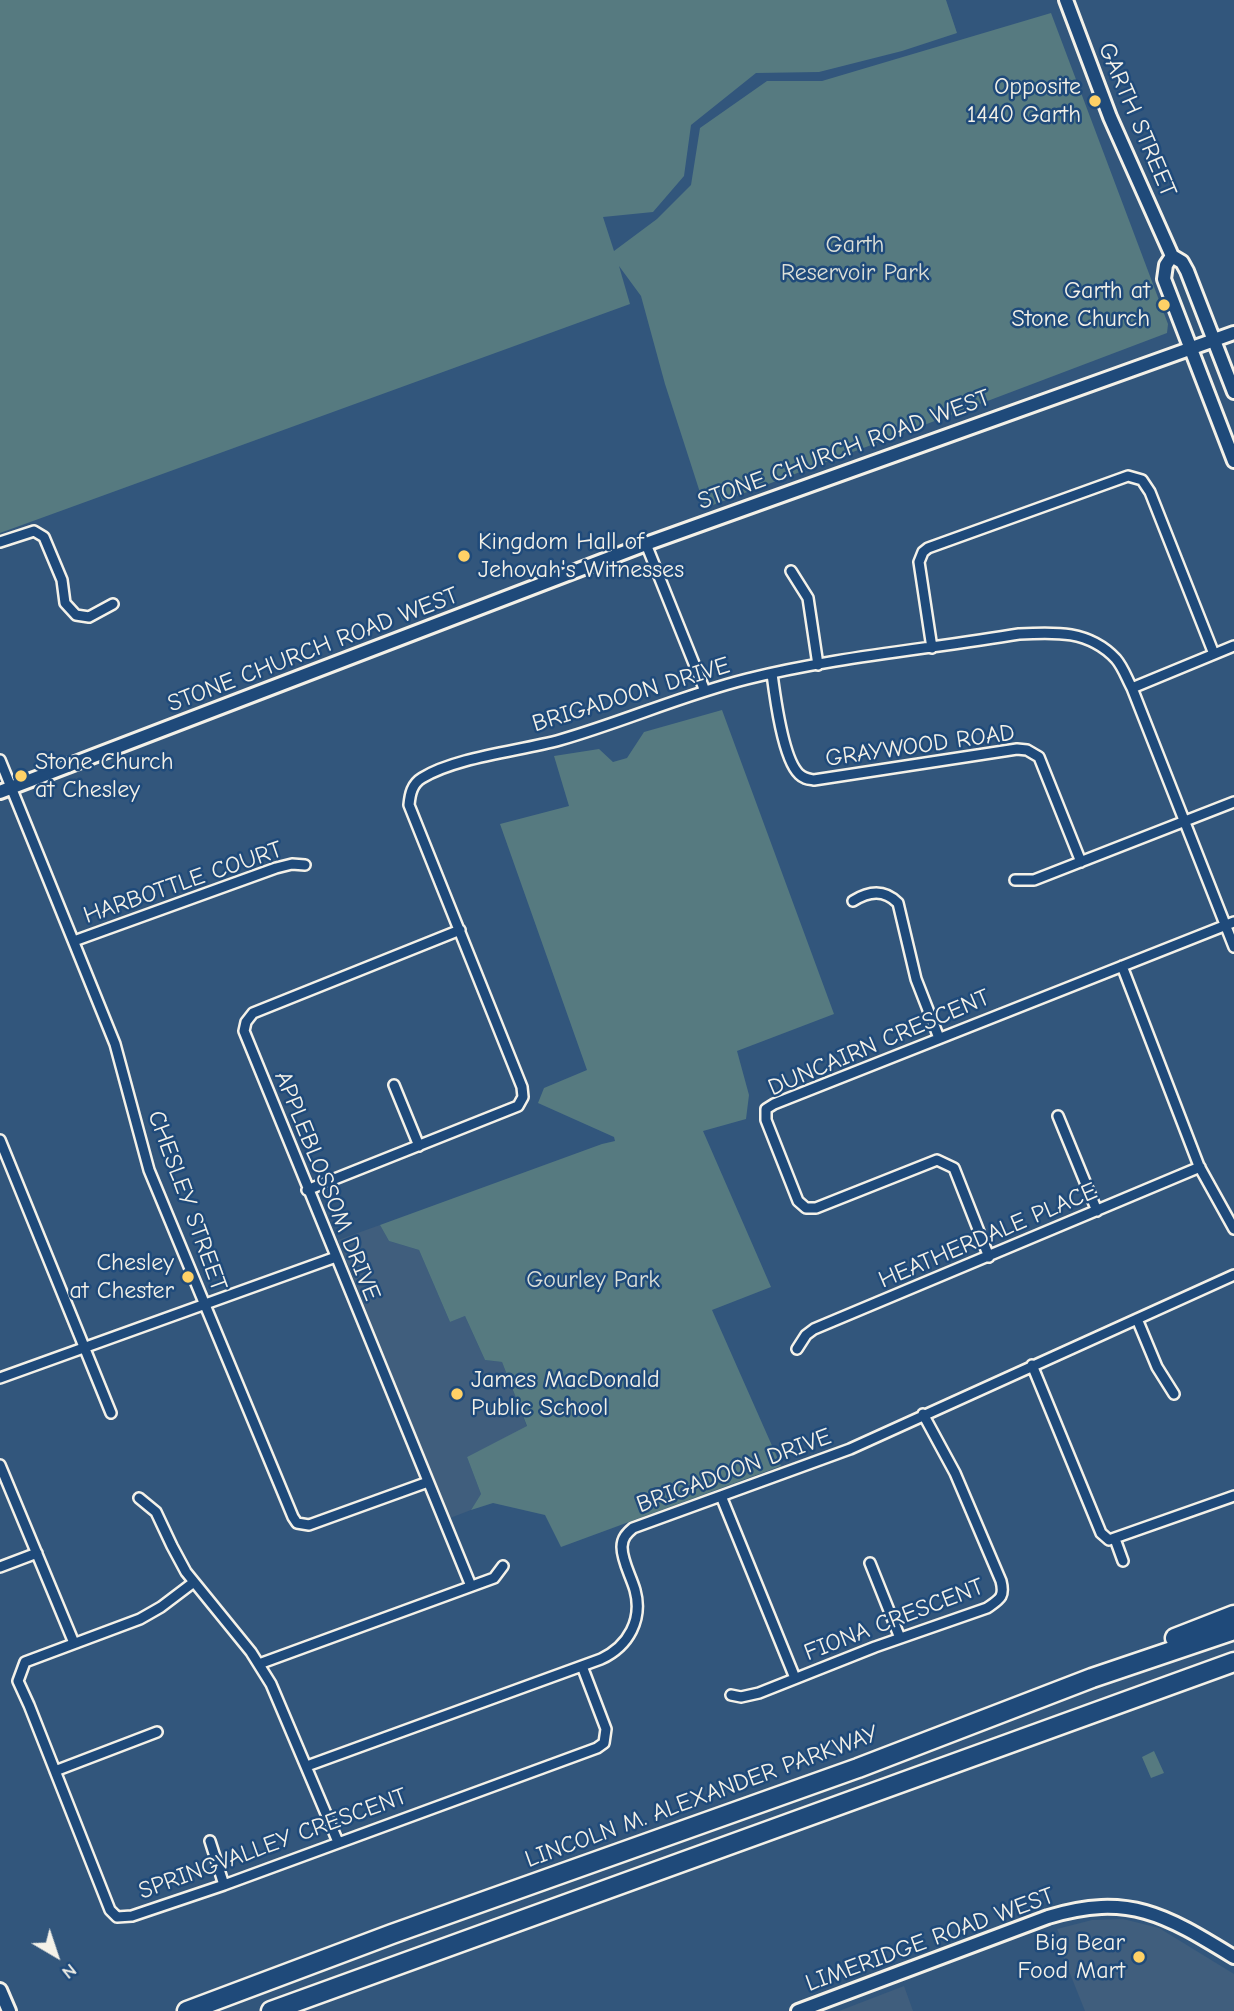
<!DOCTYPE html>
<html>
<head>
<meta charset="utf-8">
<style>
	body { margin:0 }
	#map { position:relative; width:1234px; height:2011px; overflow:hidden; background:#32567c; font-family:"Comic Neue",sans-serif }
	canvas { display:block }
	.north { position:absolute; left:21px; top:1920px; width:70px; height:70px; -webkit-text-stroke:5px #1f4a7a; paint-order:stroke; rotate:141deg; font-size:19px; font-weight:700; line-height:28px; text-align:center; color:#f4f1e8 }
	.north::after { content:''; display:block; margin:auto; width:24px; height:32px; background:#f4f1e8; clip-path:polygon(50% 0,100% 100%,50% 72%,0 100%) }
</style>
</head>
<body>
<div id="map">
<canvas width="1234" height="2011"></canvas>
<div class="north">N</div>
</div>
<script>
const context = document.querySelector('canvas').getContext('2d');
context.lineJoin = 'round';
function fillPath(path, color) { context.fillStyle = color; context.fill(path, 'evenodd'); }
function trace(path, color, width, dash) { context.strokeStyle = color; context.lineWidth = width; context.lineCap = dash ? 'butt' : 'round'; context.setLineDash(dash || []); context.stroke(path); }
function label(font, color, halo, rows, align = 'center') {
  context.font = font + ' "Comic Neue",sans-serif'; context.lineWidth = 5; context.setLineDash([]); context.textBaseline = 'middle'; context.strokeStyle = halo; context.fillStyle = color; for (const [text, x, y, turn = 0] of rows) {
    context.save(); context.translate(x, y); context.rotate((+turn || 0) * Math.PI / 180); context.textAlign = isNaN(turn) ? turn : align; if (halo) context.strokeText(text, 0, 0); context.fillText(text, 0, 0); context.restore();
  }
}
fillPath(new Path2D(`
	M 380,1225 L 389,1241 L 419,1250 L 450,1322 L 465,1316 L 485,1360 L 502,1362 L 527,1427 L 467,1457 L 481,1494 L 471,1510 L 450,1518 L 338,1240 Z
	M 1123,1919 L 1159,1928 L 1234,1974 L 1234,2011 L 1085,2011 L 1063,1956 L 1065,1947 L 1057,1929 L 1092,1920 Z
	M 904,1986 L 913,2011 L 839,2011 Z`), '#405e7d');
fillPath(new Path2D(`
	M 0,0 L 946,0 L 957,33 L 902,51 L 819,72 L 756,73 L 691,125 L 684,176 L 653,212 L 603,217 L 614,251 L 657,219 L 691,185 L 700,128 L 767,81 L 822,81 L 1051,13 L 1168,324 L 1167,333 L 705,508 L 665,384 L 641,296 L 619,266 L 630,304 L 0,533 Z
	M 722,710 L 834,1014 L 737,1051 L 749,1095 L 746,1119 L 703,1131 L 771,1287 L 712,1310 L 781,1466 L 561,1547 L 545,1515 L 493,1503 L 471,1510 L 481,1494 L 467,1457 L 527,1426 L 502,1362 L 485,1360 L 465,1316 L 450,1322 L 419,1250 L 389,1241 L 380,1225 L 602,1144 L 615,1141 L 614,1137 L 538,1103 L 544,1088 L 587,1070 L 500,824 L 569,806 L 554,756 L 599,749 L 613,762 L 627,758 L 644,732 Z
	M 1154,1751 L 1164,1773 L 1151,1778 L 1142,1757 Z`), '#567a80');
const minor = new Path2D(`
	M 0,542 L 34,531 L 44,537 L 62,580 L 65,603 L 76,615 L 89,617 L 113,604
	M 646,544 L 705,691
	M 791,571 L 808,598 L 818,665
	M 932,648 L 919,562 L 923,552 L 928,548 L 1128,476 L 1142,480 L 1150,492 L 1214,654
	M 772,674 C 775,697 783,759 799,774 C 804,779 808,779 814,780 L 1017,749 L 1027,750 L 1039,757 L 1081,862
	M 1132,688 L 1234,646
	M 0,760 L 115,1044 L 149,1170 L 293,1517 L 297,1523 L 309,1525 L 428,1482
	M 1015,880 L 1034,880 L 1234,802
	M 853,901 C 869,891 884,889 898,903 L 916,979 L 939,1038
	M 460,930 L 253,1013 L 246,1022 L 244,1031 L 471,1586
	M 74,941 L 276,868 L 292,864 L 305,865
	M 1122,966 L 1199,1166 L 1234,1229
	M 394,1085 L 419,1146
	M 1058,1116 L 1097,1211
	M 0,1140 L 111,1413
	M 307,1190 L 518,1106 L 523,1097 L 522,1087 L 409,805 C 410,794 412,784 422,778 C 456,757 520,751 560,740 C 623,722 683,695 747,679 C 834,657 930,649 1019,634 C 1055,632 1089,630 1116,659 C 1123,667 1127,679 1132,688 L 1234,947
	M 989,1257 L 954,1168 L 937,1160 L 816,1208 L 806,1208 L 798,1201 L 766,1120 L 766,1109 L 774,1104 L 1234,922
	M 1137,1319 L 1157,1367 L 1174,1394
	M 797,1349 L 806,1335 L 814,1329 L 1200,1167
	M 1032,1365 L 1101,1533 L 1109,1540 L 1234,1496
	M 0,1378 L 336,1257
	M 0,1465 L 74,1643
	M 721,1496 L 795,1678
	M 139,1498 L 156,1512 L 172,1546 L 186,1572 L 251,1652 L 271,1684 L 338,1842
	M 1115,1539 L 1123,1561
	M 870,1563 L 900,1638
	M 0,1567 L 37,1553
	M 194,1582 L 161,1607 L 140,1619 L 25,1662 L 18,1681 L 29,1705 L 110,1910 L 117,1917 L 132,1916 L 224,1885 L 597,1748 L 604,1743 L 606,1729 L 582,1666
	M 259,1664 L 494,1578 L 503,1566
	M 731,1695 L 741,1697 L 759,1693 L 875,1647 L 987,1608 C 1000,1599 1005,1597 1001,1581 L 955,1473 L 923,1414
	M 307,1766 L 601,1659 C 629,1646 643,1619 635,1590 C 631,1576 622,1561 622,1547 C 622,1538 627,1533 633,1528 L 850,1449 L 1234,1275
	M 55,1771 L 157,1732
	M 210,1841 L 224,1885`);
const tertiary = new Path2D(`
	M 0,1990 L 9,2011
	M 798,2011 L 1048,1917 C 1129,1892 1167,1916 1234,1957`);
const secondary = new Path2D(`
	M 1066,0 L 1110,117 L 1172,256 L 1182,262 L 1187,271 L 1234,392
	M 1172,256 L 1166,265 L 1164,279 L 1234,461
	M 0,792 L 646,544 L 1234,333`);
const motorway = new Path2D(`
	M 1175,1638 L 1234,1615
	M 187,2011 L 392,1934 L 858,1768 L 1092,1678 L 1234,1630
	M 271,2011 L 1234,1662`);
trace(minor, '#f4f1e8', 14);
trace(tertiary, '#f4f1e8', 18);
trace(secondary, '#f4f1e8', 18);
trace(motorway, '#f4f1e8', 23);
trace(minor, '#1f4a7a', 9);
trace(tertiary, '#1f4a7a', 12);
trace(secondary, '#1f4a7a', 12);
trace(motorway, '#1f4a7a', 18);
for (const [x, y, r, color] of [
	[1095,101,7,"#ffd166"],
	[1164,305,7,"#ffd166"],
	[464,556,7,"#ffd166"],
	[21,776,7,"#ffd166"],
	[188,1277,7,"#ffd166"],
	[457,1394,7,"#ffd166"],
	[1139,1957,7,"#ffd166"]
]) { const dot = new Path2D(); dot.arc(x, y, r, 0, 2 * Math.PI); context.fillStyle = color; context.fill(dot); trace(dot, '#1f4a7a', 2.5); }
label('24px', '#f4f1e8', '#1f4a7a', [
	["Opposite",1081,87],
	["1440 Garth",1081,115],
	["Garth at",1150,291],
	["Stone Church",1150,319],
	["Kingdom Hall of",478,542,"left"],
	["Jehovah's Witnesses",478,570,"left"],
	["Stone Church",35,762,"left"],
	["at Chesley",35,790,"left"],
	["Chesley",174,1263],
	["at Chester",174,1291],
	["James MacDonald",471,1380,"left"],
	["Public School",471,1408,"left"],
	["Big Bear",1125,1943],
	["Food Mart",1125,1971]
], 'right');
label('24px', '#f4f1e8', '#1f4a7a', [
	["GARTH STREET",1137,120,67],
	["STONE CHURCH ROAD WEST",844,450,-20],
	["STONE CHURCH ROAD WEST",313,650,-21],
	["BRIGADOON DRIVE",631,695,-17],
	["GRAYWOOD ROAD",920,746,-8],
	["HARBOTTLE COURT",183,883,-19],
	["DUNCAIRN CRESCENT",879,1043,-23],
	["APPLEBLOSSOM DRIVE",327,1186,68],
	["CHESLEY STREET",187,1201,70],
	["HEATHERDALE PLACE",988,1236,-23],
	["BRIGADOON DRIVE",734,1471,-20],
	["FIONA CRESCENT",894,1620,-21],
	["LINCOLN M. ALEXANDER PARKWAY",702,1797,-20],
	["SPRINGVALLEY CRESCENT",273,1844,-20],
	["LIMERIDGE ROAD WEST",930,1940,-20]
]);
label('24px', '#dcdfd8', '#1f4a7a', [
	["Garth",855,245],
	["Reservoir Park",855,273],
	["Gourley Park",593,1280]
]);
</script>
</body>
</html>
